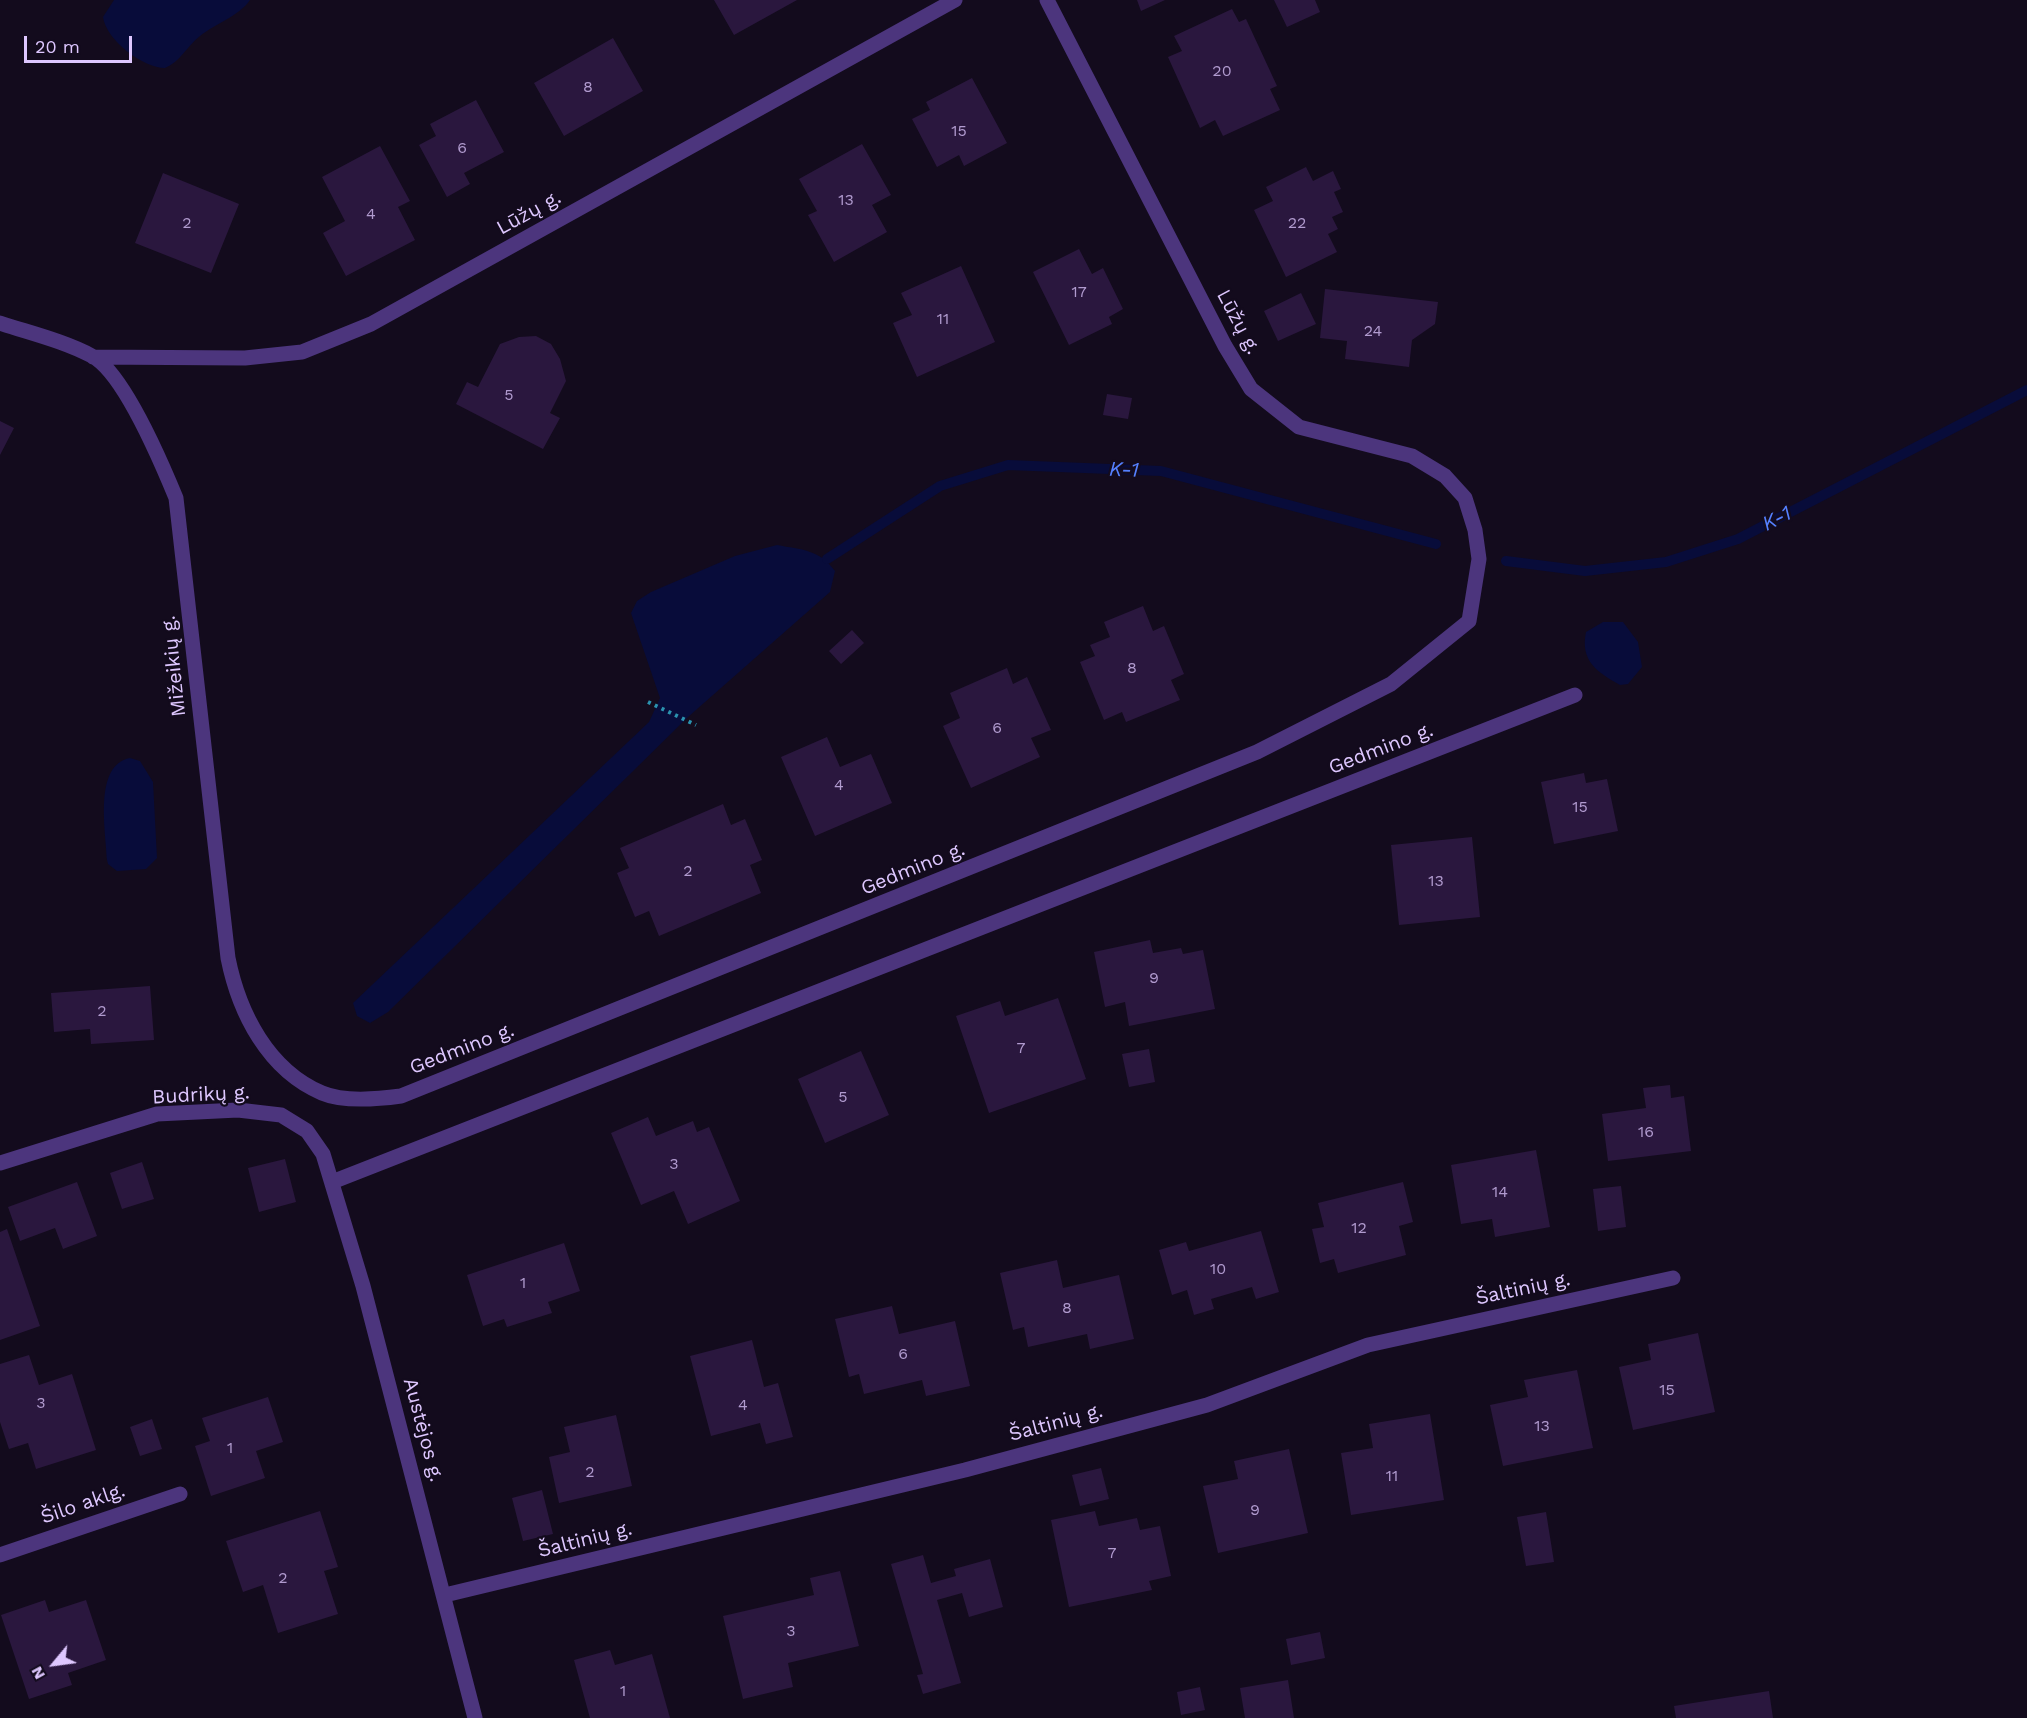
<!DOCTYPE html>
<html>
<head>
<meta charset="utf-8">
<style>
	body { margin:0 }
	#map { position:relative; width:2027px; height:1718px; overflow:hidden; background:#130b1d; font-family:"Work Sans",sans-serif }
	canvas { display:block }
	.north { position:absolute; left:24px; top:1634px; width:60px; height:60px; -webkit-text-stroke:4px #130b1d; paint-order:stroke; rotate:241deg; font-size:16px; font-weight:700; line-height:24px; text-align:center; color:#dec7ff }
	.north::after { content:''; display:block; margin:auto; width:21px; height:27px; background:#dec7ff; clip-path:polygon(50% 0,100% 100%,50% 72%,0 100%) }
	.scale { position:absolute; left:24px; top:36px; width:108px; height:27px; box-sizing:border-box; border:3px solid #dec7ff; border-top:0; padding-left:8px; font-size:18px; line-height:21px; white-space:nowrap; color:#dec7ff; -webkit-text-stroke:4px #130b1d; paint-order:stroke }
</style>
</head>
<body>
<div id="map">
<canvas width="2027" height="1718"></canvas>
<div class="north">N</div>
<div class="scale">20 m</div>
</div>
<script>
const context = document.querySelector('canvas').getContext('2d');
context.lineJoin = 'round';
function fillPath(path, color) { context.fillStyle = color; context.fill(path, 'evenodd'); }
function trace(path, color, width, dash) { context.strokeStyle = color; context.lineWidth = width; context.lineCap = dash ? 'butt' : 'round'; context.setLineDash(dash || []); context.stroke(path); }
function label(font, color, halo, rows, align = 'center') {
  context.font = font + ' "Work Sans",sans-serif'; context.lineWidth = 4.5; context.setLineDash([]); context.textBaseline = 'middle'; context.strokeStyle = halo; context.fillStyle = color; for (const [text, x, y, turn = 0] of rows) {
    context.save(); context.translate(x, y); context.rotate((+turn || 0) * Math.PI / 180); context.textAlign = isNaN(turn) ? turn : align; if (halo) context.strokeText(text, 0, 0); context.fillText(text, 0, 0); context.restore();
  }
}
fillPath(new Path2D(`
	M 114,0 L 250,0 C 239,16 215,24 200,36 C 187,46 180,62 165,68 C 143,68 106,40 103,17 Z
	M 777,545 C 802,550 819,549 835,571 L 830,592 L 688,717 L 388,1012 L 370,1023 L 357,1016 L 353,1003 L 649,722 L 660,698 L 631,613 L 637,601 L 651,592 L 735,556 Z
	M 1603,622 L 1623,622 L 1638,642 L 1642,667 L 1628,684 L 1620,685 C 1597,672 1580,661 1586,632 Z
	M 130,758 L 140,761 L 153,782 L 157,858 L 146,869 L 117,871 L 108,864 L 107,860 C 106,831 93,765 130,758 Z`), '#080c3a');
trace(new Path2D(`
	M 827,559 L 940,486 L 1008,465 L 1161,471 L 1436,544
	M 1506,561 L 1585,571 L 1666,562 L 1738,539 L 2027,390`), '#080c3a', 10);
fillPath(new Path2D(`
	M 714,0 L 797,0 L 734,35 Z
	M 1137,0 L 1165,0 L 1141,11 Z
	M 1274,0 L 1315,0 L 1320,12 L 1287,27 Z
	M 1232,9 L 1239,22 L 1246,19 L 1277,86 L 1270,89 L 1280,110 L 1223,136 L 1215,120 L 1200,128 L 1168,57 L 1182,51 L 1174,36 Z
	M 613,38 L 643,91 L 564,136 L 534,83 Z
	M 972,78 L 1007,143 L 964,166 L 959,155 L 937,167 L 912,119 L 930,110 L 926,102 Z
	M 476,100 L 504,152 L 464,173 L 470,184 L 447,197 L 419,145 L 436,136 L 430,124 Z
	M 862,144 L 891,195 L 872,205 L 887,232 L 834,262 L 808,215 L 817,211 L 799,179 Z
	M 380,146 L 410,201 L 398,207 L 415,240 L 346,276 L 323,233 L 345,221 L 322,177 Z
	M 1306,167 L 1313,181 L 1333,171 L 1341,189 L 1334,192 L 1343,212 L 1332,217 L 1338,229 L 1328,234 L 1337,252 L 1286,277 L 1254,210 L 1273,201 L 1266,187 Z
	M 163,173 L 239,204 L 211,273 L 135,243 Z
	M 1079,249 L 1092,274 L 1103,268 L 1123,309 L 1109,317 L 1112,324 L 1069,345 L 1033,272 Z
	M 961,266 L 995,342 L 917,377 L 893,323 L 912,315 L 901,293 Z
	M 1325,289 L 1438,302 L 1435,324 L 1412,340 L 1409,367 L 1345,359 L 1347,341 L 1320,338 Z
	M 1301,293 L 1316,324 L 1278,341 L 1264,311 Z
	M 536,336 L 551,344 L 560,359 L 566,381 L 550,413 L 560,418 L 543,449 L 456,404 L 467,382 L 478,387 L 500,344 L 519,337 Z
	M 1107,394 L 1132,398 L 1128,419 L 1103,415 Z
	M 0,421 L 14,428 L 0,455 Z
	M 1143,606 L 1153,631 L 1164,626 L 1184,674 L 1171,680 L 1180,700 L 1126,722 L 1122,712 L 1104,720 L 1080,662 L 1095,656 L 1090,645 L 1110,637 L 1104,622 Z
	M 852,630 L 864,643 L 841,664 L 829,651 Z
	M 1007,668 L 1013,684 L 1027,677 L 1051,730 L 1031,738 L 1040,757 L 971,788 L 943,726 L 960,718 L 950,693 Z
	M 827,737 L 840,767 L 871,754 L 892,803 L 815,836 L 781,757 Z
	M 1584,773 L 1586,783 L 1607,779 L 1618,831 L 1554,844 L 1541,782 Z
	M 723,804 L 731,825 L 745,819 L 762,860 L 750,865 L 761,893 L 659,936 L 649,911 L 635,917 L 617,873 L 629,868 L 620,848 Z
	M 1472,837 L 1480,917 L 1399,925 L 1391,845 Z
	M 1150,940 L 1153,953 L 1181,948 L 1183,954 L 1203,950 L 1215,1009 L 1129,1026 L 1125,1002 L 1105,1007 L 1094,952 Z
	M 150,986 L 154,1040 L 91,1044 L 90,1029 L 54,1032 L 51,993 Z
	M 1058,998 L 1086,1079 L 989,1113 L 956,1016 L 1000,1001 L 1005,1016 Z
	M 1149,1049 L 1155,1082 L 1129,1087 L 1122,1054 Z
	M 861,1051 L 889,1115 L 825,1143 L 798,1079 Z
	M 1670,1085 L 1671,1098 L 1684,1096 L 1691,1151 L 1608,1161 L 1602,1114 L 1646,1108 L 1643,1088 Z
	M 648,1117 L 656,1136 L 693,1121 L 697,1132 L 709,1127 L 740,1201 L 688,1224 L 674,1191 L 641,1205 L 611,1133 Z
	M 1536,1150 L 1550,1227 L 1495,1237 L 1492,1219 L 1461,1224 L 1451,1165 Z
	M 285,1159 L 296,1202 L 259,1212 L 248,1168 Z
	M 142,1162 L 154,1199 L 122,1209 L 110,1173 Z
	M 77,1182 L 97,1236 L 63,1249 L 55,1228 L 20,1241 L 8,1207 Z
	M 1403,1182 L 1413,1222 L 1399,1226 L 1406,1255 L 1338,1273 L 1334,1259 L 1320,1263 L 1312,1229 L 1324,1227 L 1318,1203 Z
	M 1621,1186 L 1626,1227 L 1598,1231 L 1593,1189 Z
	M 7,1229 L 40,1326 L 0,1340 L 0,1232 Z
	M 1261,1231 L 1279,1292 L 1256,1299 L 1252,1287 L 1211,1299 L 1214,1309 L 1194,1315 L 1187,1290 L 1172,1295 L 1159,1250 L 1186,1242 L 1189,1251 Z
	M 564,1243 L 580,1291 L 548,1302 L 552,1313 L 507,1327 L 504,1319 L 483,1326 L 467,1275 Z
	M 1057,1260 L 1063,1288 L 1119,1275 L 1134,1339 L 1090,1349 L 1087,1334 L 1028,1347 L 1024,1327 L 1013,1330 L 1000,1273 Z
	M 892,1306 L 899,1334 L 955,1321 L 970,1386 L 926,1396 L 922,1380 L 864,1394 L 859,1374 L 849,1377 L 835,1319 Z
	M 1698,1333 L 1715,1412 L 1633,1430 L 1619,1367 L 1651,1360 L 1648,1344 Z
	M 752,1340 L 764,1387 L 778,1383 L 793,1437 L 766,1444 L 760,1423 L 711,1436 L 690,1356 Z
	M 29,1355 L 39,1385 L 72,1374 L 96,1450 L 36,1469 L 28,1443 L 9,1449 L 0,1422 L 0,1364 Z
	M 1577,1370 L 1593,1448 L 1503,1466 L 1490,1405 L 1528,1397 L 1524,1380 Z
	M 268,1397 L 283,1442 L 256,1451 L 265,1478 L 211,1496 L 195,1446 L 210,1441 L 202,1418 Z
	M 1430,1414 L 1444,1500 L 1351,1515 L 1341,1453 L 1373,1448 L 1369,1424 Z
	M 616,1415 L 632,1486 L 559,1503 L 549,1457 L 570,1452 L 564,1427 Z
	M 152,1419 L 162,1449 L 140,1456 L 130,1427 Z
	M 1289,1449 L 1308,1533 L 1218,1553 L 1203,1486 L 1238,1479 L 1234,1461 Z
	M 1101,1468 L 1109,1499 L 1080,1506 L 1072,1475 Z
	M 542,1490 L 553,1534 L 523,1541 L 512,1498 Z
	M 320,1511 L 338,1567 L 324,1571 L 338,1614 L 278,1633 L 263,1585 L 243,1592 L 226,1541 Z
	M 1095,1511 L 1099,1526 L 1137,1518 L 1140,1530 L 1160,1526 L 1171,1576 L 1149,1581 L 1152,1590 L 1069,1607 L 1051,1520 Z
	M 1546,1512 L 1554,1562 L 1526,1566 L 1517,1517 Z
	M 923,1555 L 931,1583 L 956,1576 L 954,1569 L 990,1559 L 1003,1607 L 969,1617 L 962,1593 L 937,1600 L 961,1683 L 923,1694 L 917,1675 L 923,1674 L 891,1564 Z
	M 840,1571 L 859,1646 L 788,1663 L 793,1687 L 743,1699 L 723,1616 L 814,1595 L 810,1578 Z
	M 45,1600 L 49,1612 L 86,1600 L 106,1660 L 68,1673 L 72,1685 L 29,1699 L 1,1615 Z
	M 1320,1632 L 1325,1658 L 1291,1665 L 1286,1639 Z
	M 610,1650 L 615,1665 L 652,1654 L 670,1718 L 590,1718 L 574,1660 Z
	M 1288,1680 L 1294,1718 L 1245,1718 L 1240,1688 Z
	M 1200,1687 L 1205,1710 L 1181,1715 L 1177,1692 Z
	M 1769,1691 L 1773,1718 L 1676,1718 L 1674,1706 Z`), '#2a173e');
trace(new Path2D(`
	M 648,702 L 696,725`), '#2b92af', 4, [3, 4.5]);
trace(new Path2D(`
	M 0,323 C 30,333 64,341 92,356 C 124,373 162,464 176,498 L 228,958 C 239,1013 268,1070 322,1093 C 343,1102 379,1099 401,1096 L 1257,752 L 1391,684 L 1469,621 L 1479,559 L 1475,530 L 1465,498 L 1445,476 L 1412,456 L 1299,427 L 1251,389 L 1225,346 L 1047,0
	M 93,357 L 245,358 L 302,352 L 371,324 L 955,0
	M 0,1163 L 157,1114 L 238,1110 L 281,1115 L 307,1131 L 323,1154 L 363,1286 L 475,1718
	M 332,1182 L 1575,695
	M 0,1555 L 180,1494
	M 445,1595 L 965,1470 L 1207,1405 L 1368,1345 L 1673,1278`), '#4c357d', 15);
label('16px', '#b19bcf', null, [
	["20",1222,71],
	["8",588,87],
	["15",959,131],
	["6",462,148],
	["13",846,200],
	["4",371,214],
	["2",187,223],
	["22",1297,223],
	["17",1079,292],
	["11",943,319],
	["24",1373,331],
	["5",509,395],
	["8",1132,668],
	["6",997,728],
	["4",839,785],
	["15",1580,807],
	["2",688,871],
	["13",1436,881],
	["9",1154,978],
	["2",102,1011],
	["7",1021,1048],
	["5",843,1097],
	["16",1646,1132],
	["3",674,1164],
	["14",1500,1192],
	["12",1359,1228],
	["10",1218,1269],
	["1",523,1283],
	["8",1067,1308],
	["6",903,1354],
	["15",1667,1390],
	["3",41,1403],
	["4",743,1405],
	["13",1542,1426],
	["1",230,1448],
	["2",590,1472],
	["11",1392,1476],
	["9",1255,1510],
	["7",1112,1553],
	["2",283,1578],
	["3",791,1631],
	["1",623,1691]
]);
label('20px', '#dec7ff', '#130b1d', [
	["Lūžų g.",529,213,-29],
	["Lūžų g.",1238,322,62],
	["Mižeikių g.",174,666,-96],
	["Gedmino g.",1381,749,-21],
	["Gedmino g.",913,869,-22],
	["Gedmino g.",462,1049,-21],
	["Budrikų g.",201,1095,-3],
	["Šaltinių g.",1523,1289,-12],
	["Šaltinių g.",1056,1423,-15],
	["Austėjos g.",423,1430,75],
	["Šilo aklg.",83,1504,-19],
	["Šaltinių g.",585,1540,-14]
]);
label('italic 21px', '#5580ff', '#130b1d', [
	["K-1",1124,470,2],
	["K-1",1777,519,-27]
]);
</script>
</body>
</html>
